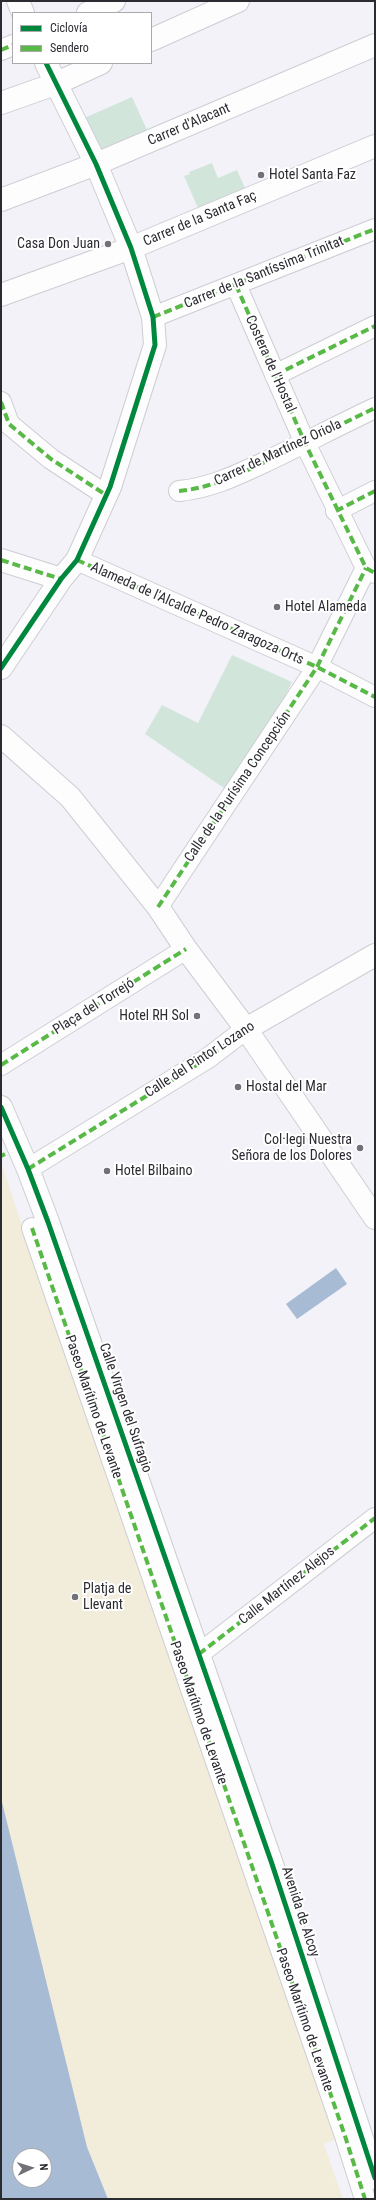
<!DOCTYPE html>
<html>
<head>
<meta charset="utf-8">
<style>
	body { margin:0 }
	#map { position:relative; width:376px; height:2200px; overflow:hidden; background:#f3f2f9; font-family:"Roboto Condensed",sans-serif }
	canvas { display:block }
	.frame { position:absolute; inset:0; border:2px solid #2b2b32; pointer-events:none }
	.legend { position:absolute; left:12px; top:12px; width:140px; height:52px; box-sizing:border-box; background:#fff; border:1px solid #aaaaad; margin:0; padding:5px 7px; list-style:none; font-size:12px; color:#2b2b32 }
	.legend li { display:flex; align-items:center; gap:8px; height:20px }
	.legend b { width:20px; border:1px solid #aaaaad }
	.north { position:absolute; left:12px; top:2148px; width:40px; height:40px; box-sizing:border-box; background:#fff; border:1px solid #aaaaad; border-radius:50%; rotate:86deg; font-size:11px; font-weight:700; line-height:16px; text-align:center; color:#2b2b32 }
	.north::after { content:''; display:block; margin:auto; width:14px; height:18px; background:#717178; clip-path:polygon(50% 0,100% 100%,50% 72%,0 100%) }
</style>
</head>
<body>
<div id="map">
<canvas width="376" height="2200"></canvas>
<div class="frame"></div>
<ul class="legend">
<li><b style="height:5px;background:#00873e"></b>Ciclovía</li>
<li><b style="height:5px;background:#58b947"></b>Sendero</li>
</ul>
<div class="north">N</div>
</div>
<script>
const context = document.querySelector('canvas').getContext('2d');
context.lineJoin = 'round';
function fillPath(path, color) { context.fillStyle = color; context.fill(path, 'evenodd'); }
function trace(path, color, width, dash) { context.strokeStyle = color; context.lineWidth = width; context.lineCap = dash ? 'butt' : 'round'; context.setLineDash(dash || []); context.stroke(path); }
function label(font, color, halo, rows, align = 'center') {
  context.font = font + ' "Roboto Condensed",sans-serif'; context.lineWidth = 4; context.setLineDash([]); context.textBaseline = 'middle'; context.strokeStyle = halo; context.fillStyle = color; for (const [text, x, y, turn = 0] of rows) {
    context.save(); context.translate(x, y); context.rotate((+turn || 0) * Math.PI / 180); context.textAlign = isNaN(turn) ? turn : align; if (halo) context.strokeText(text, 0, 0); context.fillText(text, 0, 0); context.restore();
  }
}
fillPath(new Path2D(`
	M 132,97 L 147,130 L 99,150 L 82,119 Z
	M 212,163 L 218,178 L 237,170 L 245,188 L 198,208 L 184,176 L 190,174 L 189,172 Z
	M 232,655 L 292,682 L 279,708 L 227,790 L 145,734 L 162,705 L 198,723 Z`), '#d1e5db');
fillPath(new Path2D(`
	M 1,1162 L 60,1341 L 337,2139 L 324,2144 L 343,2199 L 108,2199 L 87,2147 L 1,1854 Z`), '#f2ecdb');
fillPath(new Path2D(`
	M 336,1268 L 347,1284 L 297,1319 L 286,1304 Z
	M 1,1798 L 87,2147 L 108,2199 L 1,2199 ZM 20,2156 L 44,2156 L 44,2180 L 20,2180 Z`), '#a8bbd5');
const pedestrian = new Path2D(`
	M 1,50 L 13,45
	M 236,285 L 305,443 L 366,568 L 375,573
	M 153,317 L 375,229
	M 275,375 L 375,326
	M 1,402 L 9,424 L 51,459 L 106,495
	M 179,491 C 210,488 235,476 263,463 C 301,445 337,426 375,408
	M 336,511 L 375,491
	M 77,560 L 317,667 L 375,697
	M 158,907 L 317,667 L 366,568
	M 1,1065 L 186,949
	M 28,1169 L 208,1058 L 246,1029
	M 32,1228 L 345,2136 L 365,2199
	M 199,1654 L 375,1518`);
const minor = new Path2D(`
	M 18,1 L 23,13
	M 88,13 L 114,1
	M 151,40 L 238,1
	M 1,103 L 55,84 L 101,63
	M 1,200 L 96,164 L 375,45
	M 1,295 L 131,248 L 375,146
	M 1,560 L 61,579
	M 1,668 L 61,579 L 77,560 L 110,487 L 155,345 L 153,317 L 131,248 L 96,164 L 46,63
	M 1,736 L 70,797 L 158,907 L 186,949 L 246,1029 L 375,1218
	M 246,1029 L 375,955
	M 1,1107 L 28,1169 L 48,1222 L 272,1864 L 375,2178`);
trace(pedestrian, '#cdcdd4', 22);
trace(minor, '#cdcdd4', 24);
trace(pedestrian, '#fdfdfe', 20);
trace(minor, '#fdfdfe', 22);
trace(new Path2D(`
	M 1,50 L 13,45
	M 236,285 L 305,443 L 366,568 L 375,573
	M 153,317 L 375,229
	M 275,375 L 375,326
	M 1,402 L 9,424 L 51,459 L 106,495
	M 179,491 C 210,488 235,476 263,463 C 301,445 337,426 375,408
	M 336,511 L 375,491
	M 1,560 L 61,579
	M 77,560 L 317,667 L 375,697
	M 158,907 L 317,667 L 366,568
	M 1,1065 L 186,949
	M 1,1156 L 5,1154
	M 28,1169 L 208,1058 L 246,1029
	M 32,1228 L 345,2136 L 365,2199
	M 199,1654 L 375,1518`), '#58b947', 4, [8, 4]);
trace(new Path2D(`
	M 1,668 L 61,579 L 77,560 L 110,487 L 155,345 L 153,317 L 131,248 L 96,164 L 46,63
	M 1,1107 L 28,1169 L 48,1222 L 272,1864 L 375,2178`), '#00873e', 5);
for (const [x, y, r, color] of [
	[261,175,4,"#717178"],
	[108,244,4,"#717178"],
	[277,607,4,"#717178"],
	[197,1016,4,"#717178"],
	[238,1087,4,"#717178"],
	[360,1148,4,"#717178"],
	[107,1171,4,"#717178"],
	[75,1597,4,"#717178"]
]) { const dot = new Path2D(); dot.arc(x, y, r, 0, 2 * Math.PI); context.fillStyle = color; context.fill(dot); trace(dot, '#fff', 1.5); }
label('14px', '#2b2b32', '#fff', [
	["Carrer d'Alacant",189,125,-23],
	["Carrer de la Santa Faç",200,219,-23],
	["Carrer de la Santíssima Trinitat",264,273,-22],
	["Costera de l'Hostal",270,364,66],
	["Carrer de Martínez Oriola",278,453,-25],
	["Alameda de l'Alcalde Pedro Zaragoza Orts",197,614,24],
	["Calle de la Purísima Concepción",238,787,-56],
	["Plaça del Torrejó",94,1007,-32],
	["Calle del Pintor Lozano",200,1060,-33],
	["Paseo Marítimo de Levante",93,1407,71],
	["Calle Virgen del Sufragio",125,1408,71],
	["Calle Martínez Alejos",287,1586,-38],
	["Paseo Marítimo de Levante",198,1713,71],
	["Avenida de Alcoy",300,1912,72],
	["Paseo Marítimo de Levante",304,2020,71]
]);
label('14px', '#2b2b32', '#fff', [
	["Hotel Santa Faz",269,175],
	["Casa Don Juan",100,244,"right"],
	["Hotel Alameda",285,607],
	["Hotel RH Sol",189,1016,"right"],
	["Hostal del Mar",246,1087],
	["Col·legi Nuestra",352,1140,"right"],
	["Señora de los Dolores",352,1156,"right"],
	["Hotel Bilbaino",115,1171],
	["Platja de",83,1589],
	["Llevant",83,1605]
], 'left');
</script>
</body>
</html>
